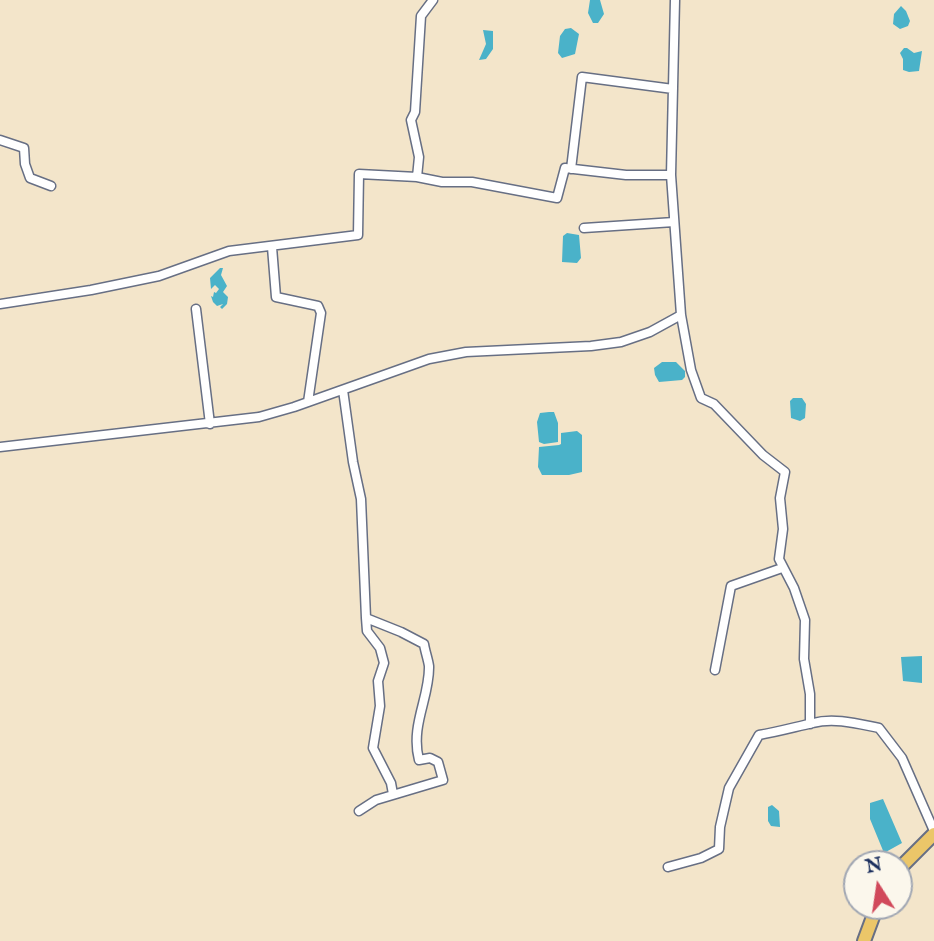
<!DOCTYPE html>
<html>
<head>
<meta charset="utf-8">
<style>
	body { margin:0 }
	#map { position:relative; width:934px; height:941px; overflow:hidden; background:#f3e5ca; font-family:"IM FELL English",serif }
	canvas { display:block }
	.north { position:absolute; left:843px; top:850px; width:70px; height:70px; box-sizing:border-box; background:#fbf7ec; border:2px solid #a1a7b3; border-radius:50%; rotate:348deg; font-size:19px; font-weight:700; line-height:28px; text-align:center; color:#1b2f5e }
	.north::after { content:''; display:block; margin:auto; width:24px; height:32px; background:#d1495b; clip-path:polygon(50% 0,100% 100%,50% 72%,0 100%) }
</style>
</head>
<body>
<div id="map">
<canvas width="934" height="941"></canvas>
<div class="north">N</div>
</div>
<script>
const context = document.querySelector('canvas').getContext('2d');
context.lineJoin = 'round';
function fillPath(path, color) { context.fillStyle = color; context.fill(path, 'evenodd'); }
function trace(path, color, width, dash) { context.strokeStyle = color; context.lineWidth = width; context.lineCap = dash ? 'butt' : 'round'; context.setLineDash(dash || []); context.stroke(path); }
fillPath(new Path2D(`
	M 590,0 L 600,0 L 604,14 L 598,23 L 593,23 L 588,13 Z
	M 901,6 L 906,11 L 910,21 L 908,26 L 900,29 L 893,24 L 894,14 Z
	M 571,28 L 579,34 L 575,54 L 562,58 L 558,53 L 560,36 L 565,29 Z
	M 483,30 L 493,31 L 493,49 L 486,59 L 479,60 L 486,44 Z
	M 904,48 L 907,48 L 914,53 L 922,51 L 919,71 L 909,72 L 903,70 L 903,59 L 900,53 Z
	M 567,233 L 579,235 L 581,258 L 577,263 L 562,262 L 563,236 Z
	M 220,268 L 223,268 L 221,275 L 227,286 L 223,292 L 228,297 L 227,304 L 222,309 L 220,307 L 223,304 L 217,306 L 213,302 L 211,296 L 213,297 L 214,292 L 216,293 L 219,289 L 215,285 L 211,289 L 210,278 Z
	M 662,362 L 676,362 L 685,371 L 685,377 L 682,380 L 659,382 L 655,375 L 654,368 Z
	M 793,398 L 802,398 L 806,404 L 805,418 L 800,421 L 791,418 L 790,401 Z
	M 549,412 L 554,412 L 558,423 L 558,442 L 544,444 L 539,442 L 537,422 L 540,413 Z
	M 577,431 L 582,435 L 582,472 L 569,475 L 542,475 L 538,467 L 539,447 L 559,445 L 561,444 L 561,433 Z
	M 922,656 L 922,683 L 903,681 L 901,657 Z
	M 883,799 L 902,843 L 884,853 L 870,819 L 870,803 Z
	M 772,805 L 779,811 L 780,827 L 771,826 L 768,821 L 768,807 Z`), '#4ab2c9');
const minor = new Path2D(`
	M 675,0 L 671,175 L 681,315 L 691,370 L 701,398 L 714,404 L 763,455 L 785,472 L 780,498 L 783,529 L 779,559 L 794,588 L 805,620 L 804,659 L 810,694 L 810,724
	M 0,140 L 24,148 L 25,164 L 30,178 L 51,186
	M 571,169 L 582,77 L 673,89
	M 417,177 L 419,157 L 411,120 L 415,112 L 421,16 L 433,0
	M 584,228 L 674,222
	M 272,247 L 276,297 L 318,306 L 321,313 L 308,402
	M 0,304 L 91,290 L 159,276 L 229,251 L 358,235 L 359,174 L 417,177 L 442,182 L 472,182 L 557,198 L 565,168 L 626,175 L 671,175
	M 196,309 L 210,424
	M 343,390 L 353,462 L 361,499 L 366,618 L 401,632 L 424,644 C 425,651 428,659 429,666 C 430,697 410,725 419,760 L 430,758 L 438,762 L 443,780 L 376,800 L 359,811
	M 0,447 L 259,417 L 294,407 L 429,359 L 466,352 L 591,346 L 621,342 L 650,332 L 681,315
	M 366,618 L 367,631 L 380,648 L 384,663 L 378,681 L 380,706 L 373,748 L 391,783 L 393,794
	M 715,670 L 731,586 L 782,568
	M 668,867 L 701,858 L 719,849 L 720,827 L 729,788 L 759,735 C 777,732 795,727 813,723 C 834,717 859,724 879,728 L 902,758 L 934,831`);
const highway = new Path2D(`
	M 899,869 L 934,834
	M 864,941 L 877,906`);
trace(minor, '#676f84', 11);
trace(highway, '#676f84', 16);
trace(minor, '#fff', 8);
trace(highway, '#ebc669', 12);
</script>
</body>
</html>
